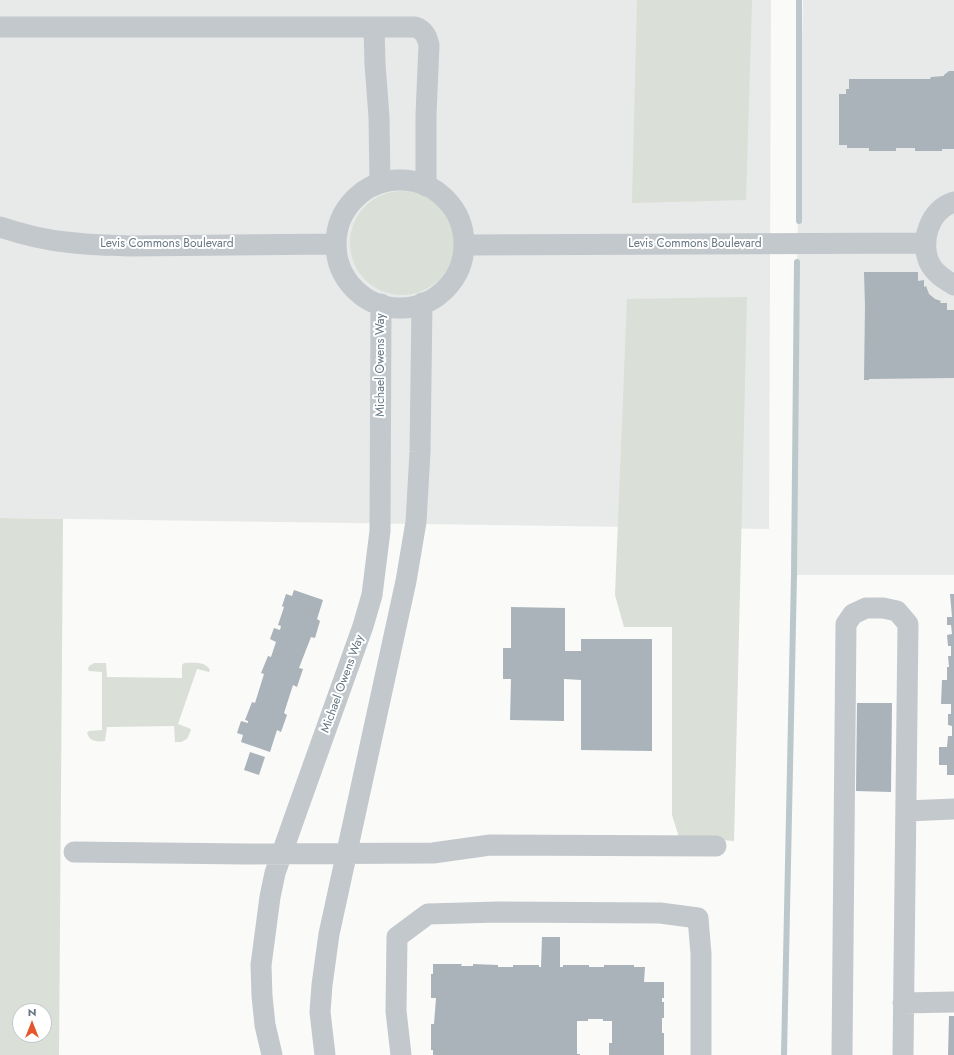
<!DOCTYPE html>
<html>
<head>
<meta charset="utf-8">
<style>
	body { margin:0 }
	#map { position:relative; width:954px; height:1055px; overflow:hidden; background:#fafaf8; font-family:Jost,sans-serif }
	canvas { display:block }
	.north { position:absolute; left:12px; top:1003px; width:40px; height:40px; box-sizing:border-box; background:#fff; border:1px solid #c1c8cd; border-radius:50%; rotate:0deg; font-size:11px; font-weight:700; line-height:16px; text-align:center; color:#657683 }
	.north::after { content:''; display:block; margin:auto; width:14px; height:18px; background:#e4572e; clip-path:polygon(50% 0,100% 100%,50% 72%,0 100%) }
</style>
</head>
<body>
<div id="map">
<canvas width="954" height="1055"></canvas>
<div class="north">N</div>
</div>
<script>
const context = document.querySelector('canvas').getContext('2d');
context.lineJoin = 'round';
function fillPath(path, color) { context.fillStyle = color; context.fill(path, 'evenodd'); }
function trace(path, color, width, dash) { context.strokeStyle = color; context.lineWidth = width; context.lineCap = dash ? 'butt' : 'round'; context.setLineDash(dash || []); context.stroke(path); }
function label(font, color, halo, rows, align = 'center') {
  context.font = font + ' Jost,sans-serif'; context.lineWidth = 4; context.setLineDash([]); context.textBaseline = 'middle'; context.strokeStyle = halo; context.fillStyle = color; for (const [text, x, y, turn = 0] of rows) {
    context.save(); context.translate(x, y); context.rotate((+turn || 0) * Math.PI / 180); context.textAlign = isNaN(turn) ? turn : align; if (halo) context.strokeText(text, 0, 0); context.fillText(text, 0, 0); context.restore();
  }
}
fillPath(new Path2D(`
	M 0,0 L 771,0 L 769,529 L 0,518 Z
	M 803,0 L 954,0 L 954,575 L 794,575 L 797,262 Z`), '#e8e9e9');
fillPath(new Path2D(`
	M 637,0 L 752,0 L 746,200 L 632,203 Z
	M350 243a52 52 0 1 1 104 0a52 52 0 1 1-104 0Z
	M 747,297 L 734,841 L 679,837 L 672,815 L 672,627 L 624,627 L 615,595 L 627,299 Z
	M 0,518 L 63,519 L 59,1055 L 0,1055 ZM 20,1011 L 44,1011 L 44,1035 L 20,1035 Z
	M 94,663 L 106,663 L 107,677 L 182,678 L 182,665 L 184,663 C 194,663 205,661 210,670 L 209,672 L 197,669 L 178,724 L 189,728 L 191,730 L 187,739 L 181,742 L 175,742 L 174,726 L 107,727 L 105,741 C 97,742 90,742 87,733 L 89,731 L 102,730 L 102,672 L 89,671 L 88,669 L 89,666 Z`), '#dadfd7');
trace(new Path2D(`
	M 799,0 L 799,221
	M 784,1055 L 794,575 L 797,262`), '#bbc7cb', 6);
fillPath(new Path2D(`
	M 949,71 L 954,71 L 954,149 L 942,149 L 942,151 L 915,151 L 915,148 L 896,148 L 896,151 L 869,151 L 869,148 L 847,148 L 847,145 L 839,145 L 839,94 L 846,94 L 846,89 L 849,89 L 849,79 L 930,79 L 931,77 L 944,76 L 944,75 Z
	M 864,272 L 918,272 L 918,281 L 924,280 L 924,287 L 926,286 L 929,294 L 935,299 L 941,301 L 940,303 L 947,303 L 947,310 L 954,310 L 954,378 L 869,379 L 869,380 L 864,380 L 865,306 Z
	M 294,590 L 323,600 L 317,619 L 320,621 L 315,638 L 311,637 L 299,668 L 303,669 L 297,687 L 293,685 L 284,713 L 287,715 L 281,732 L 277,730 L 270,752 L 241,742 L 243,735 L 237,733 L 241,721 L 248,723 L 248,721 L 245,720 L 252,702 L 255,703 L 264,674 L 261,673 L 268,656 L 271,657 L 276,642 L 270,639 L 274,628 L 280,630 L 281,626 L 278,625 L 284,607 L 282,606 L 286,594 L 292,596 Z
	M 950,594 L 954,594 L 954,775 L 947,775 L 947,765 L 939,765 L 939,747 L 947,747 L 948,736 L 952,736 L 952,726 L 948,725 L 948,714 L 951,714 L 951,704 L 941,704 L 942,680 L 947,680 L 947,667 L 949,667 L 948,656 L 951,656 L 951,646 L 948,646 L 947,635 L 952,634 L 951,625 L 947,625 L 947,617 L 952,617 Z
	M 511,607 L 565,608 L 565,651 L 581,651 L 581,639 L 652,639 L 652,751 L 581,750 L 581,680 L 564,679 L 564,721 L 510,720 L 511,679 L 503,679 L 503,648 L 511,648 Z
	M 857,703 L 892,703 L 891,792 L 856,791 Z
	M 250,752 L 265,757 L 259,775 L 244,770 Z
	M 542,937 L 560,937 L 560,967 L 563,967 L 563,965 L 589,965 L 589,967 L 604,967 L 604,965 L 634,965 L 634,967 L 645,967 L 644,982 L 664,982 L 664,998 L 662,998 L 662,1002 L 664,1002 L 664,1018 L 662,1018 L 662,1033 L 664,1033 L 664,1055 L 609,1055 L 609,1043 L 612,1043 L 612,1021 L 603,1021 L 603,1019 L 588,1019 L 588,1021 L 577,1021 L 577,1054 L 580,1054 L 580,1055 L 433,1055 L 433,1050 L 431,1050 L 431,1024 L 434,1024 L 436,998 L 431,998 L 431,974 L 433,974 L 433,964 L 462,964 L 461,966 L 473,966 L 473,964 L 498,965 L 498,967 L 513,967 L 513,965 L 539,965 L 539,967 L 541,967 Z
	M 949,1016 L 954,1016 L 954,1055 L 948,1055 Z`), '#aab3b9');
trace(new Path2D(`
	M 0,27 L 415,27 C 424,30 427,36 429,45 L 426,115 L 426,186
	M 374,27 L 375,64 L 379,117 L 380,183
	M336 244a64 64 0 1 1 128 0a64 64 0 1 1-128 0Z
	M 954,202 C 930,210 920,239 929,262 C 934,273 944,279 954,285
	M 0,227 C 21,234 44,240 66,242 C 87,245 108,245 128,246 L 336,244
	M 465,245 L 926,243
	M 906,811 L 954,809
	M 74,852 L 246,854 L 433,853 L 490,845 L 716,846
	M 903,1003 L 954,1002
	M 272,1055 L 265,1025 L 262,996 L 261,965 L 270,897 L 275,873 L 294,819 L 363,626 L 372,595 L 380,531 L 381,304
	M 325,1055 L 320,1012 L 322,985 L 329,934 L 406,581 L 416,522 L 420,452 L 422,303
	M 401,1055 L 396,1011 L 397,937 L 428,914 L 498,912 L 660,913 L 698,918 L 701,954 L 701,1055
	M 842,1055 L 846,624 L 853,614 L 866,608 L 883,608 L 897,611 L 908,624 L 903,1055`), '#c3c8cc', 21);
label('12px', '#657683', '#fff', [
	["Levis Commons Boulevard",167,244],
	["Levis Commons Boulevard",695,244],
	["Michael Owens Way",381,365,-90],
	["Michael Owens Way",343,684,-70]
]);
</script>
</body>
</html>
